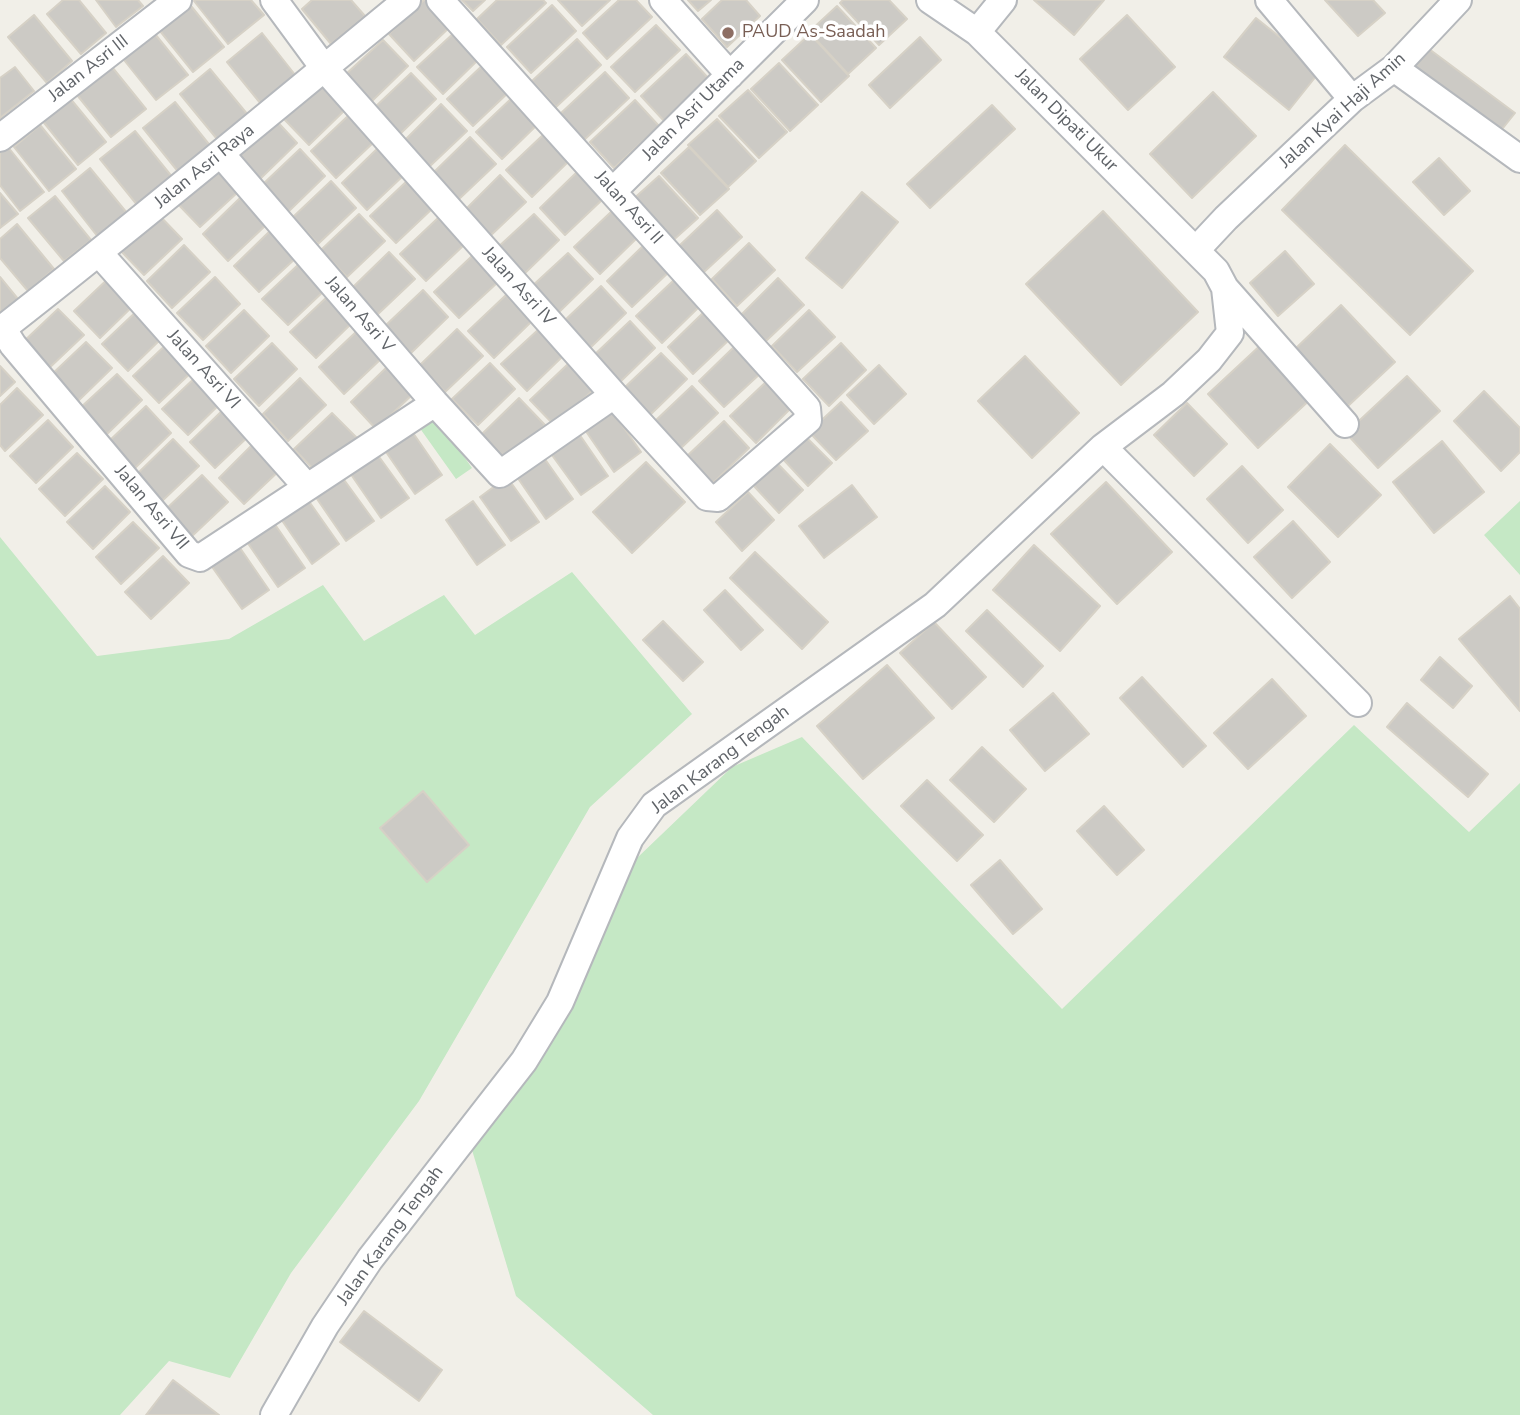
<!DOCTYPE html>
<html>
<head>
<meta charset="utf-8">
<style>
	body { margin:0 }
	canvas { display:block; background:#f1efe8 }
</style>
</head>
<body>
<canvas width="1520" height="1415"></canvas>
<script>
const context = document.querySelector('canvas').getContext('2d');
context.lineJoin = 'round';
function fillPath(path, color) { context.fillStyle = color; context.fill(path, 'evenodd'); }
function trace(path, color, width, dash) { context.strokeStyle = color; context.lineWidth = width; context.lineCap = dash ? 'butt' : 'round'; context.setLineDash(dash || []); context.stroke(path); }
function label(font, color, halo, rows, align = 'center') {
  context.font = font + ' "Nunito Sans",sans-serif'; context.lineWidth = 7; context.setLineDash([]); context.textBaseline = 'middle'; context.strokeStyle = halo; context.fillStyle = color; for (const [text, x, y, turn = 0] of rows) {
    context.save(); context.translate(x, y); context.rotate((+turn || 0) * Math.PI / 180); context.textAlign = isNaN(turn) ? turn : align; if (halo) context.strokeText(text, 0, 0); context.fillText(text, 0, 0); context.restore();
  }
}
fillPath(new Path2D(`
	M 435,415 L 472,468 L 456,479 L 419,427 Z
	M 1520,501 L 1520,575 L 1484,535 Z
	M 0,537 L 97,656 L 229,639 L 323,585 L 364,641 L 444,595 L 475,635 L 572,572 L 692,714 L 590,807 L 419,1101 L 291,1273 L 230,1378 L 169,1361 L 120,1415 L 0,1415 Z
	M 1354,725 L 1469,832 L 1520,783 L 1520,1415 L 653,1415 L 516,1296 L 472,1150 L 637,858 L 732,767 L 802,737 L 1062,1009 Z`), '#c5e8c5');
const building = new Path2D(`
	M 63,0 L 79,0 L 106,33 L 81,54 L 47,14 Z
	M 96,0 L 138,0 L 143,6 L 116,27 Z
	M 196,0 L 251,0 L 264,15 L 228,44 L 194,1 Z
	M 312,0 L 351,0 L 365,16 L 331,44 L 302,9 Z
	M 424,0 L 429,0 L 452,25 L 414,61 L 389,34 Z
	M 462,0 L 485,0 L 473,11 Z
	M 497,0 L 543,0 L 546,3 L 501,45 L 477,19 Z
	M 558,0 L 610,0 L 582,26 Z
	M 619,0 L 636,0 L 652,17 L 607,59 L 583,33 Z
	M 688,0 L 711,0 L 698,11 Z
	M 722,0 L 746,0 L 760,16 L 727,47 L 702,19 Z
	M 843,0 L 889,0 L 907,19 L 879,45 L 840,3 Z
	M 1034,0 L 1104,0 L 1074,35 Z
	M 1325,0 L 1373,0 L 1385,13 L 1358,36 Z
	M 187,1 L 224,47 L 193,72 L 156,26 Z
	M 552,5 L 576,31 L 531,73 L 507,47 Z
	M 837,6 L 876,48 L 848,74 L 809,32 Z
	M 34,15 L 72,61 L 47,83 L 8,37 Z
	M 1127,15 L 1175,67 L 1128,110 L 1080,59 Z
	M 1256,18 L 1321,70 L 1289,110 L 1224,57 Z
	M 656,25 L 680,50 L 635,92 L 611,67 Z
	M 151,29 L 188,75 L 156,100 L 120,55 Z
	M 455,32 L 480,58 L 443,94 L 417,67 Z
	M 262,33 L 296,76 L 261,104 L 227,62 Z
	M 810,34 L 849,76 L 821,102 L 782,60 Z
	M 920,37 L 941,60 L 890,108 L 869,85 Z
	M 577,39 L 601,65 L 556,107 L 532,81 Z
	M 383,40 L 408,66 L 371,102 L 345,75 Z
	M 1421,43 L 1515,113 L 1499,133 L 1406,63 Z
	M 686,54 L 710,80 L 665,122 L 641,96 Z
	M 108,62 L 146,109 L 111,137 L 73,90 Z
	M 485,63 L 511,90 L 473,126 L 447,99 Z
	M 779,63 L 818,105 L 790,131 L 751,89 Z
	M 15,67 L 34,91 L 0,118 L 0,78 Z
	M 210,69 L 248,115 L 217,139 L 180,94 Z
	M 605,72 L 629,98 L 584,140 L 560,114 Z
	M 411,73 L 436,99 L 399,135 L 373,109 Z
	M 321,82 L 346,109 L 309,145 L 283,118 Z
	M 748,90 L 787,132 L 759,158 L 719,116 Z
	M 1213,92 L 1256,136 L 1192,198 L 1150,154 Z
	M 514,96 L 539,123 L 502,159 L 476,132 Z
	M 69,97 L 106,142 L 78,165 L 41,119 Z
	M 635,100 L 659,126 L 614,168 L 590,142 Z
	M 175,102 L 212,148 L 180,174 L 143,128 Z
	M 441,104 L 467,131 L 429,167 L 404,141 Z
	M 992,105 L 1015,129 L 930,208 L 907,184 Z
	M 349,115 L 374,142 L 336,178 L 311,151 Z
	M 272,116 L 297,143 L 260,179 L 234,152 Z
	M 717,119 L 756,161 L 728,187 L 688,145 Z
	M 40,125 L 76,169 L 49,191 L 14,147 Z
	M 135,131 L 173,178 L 138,206 L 100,159 Z
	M 544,134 L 569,161 L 532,197 L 506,170 Z
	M 470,137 L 496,164 L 458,200 L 433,173 Z
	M 1345,145 L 1473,271 L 1410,335 L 1282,210 Z
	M 8,147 L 44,192 L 20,211 L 0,185 L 0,153 Z
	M 379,147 L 405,174 L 367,210 L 342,183 Z
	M 689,147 L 729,189 L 700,215 L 661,173 Z
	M 300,149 L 325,176 L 288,212 L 262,185 Z
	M 1439,158 L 1470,191 L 1444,215 L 1413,182 Z
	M 212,165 L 238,192 L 200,227 L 175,201 Z
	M 90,168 L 127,213 L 98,237 L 62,191 Z
	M 577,172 L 603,199 L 565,235 L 540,208 Z
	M 500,175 L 526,202 L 488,238 L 463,212 Z
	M 659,176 L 698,218 L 669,244 L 630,202 Z
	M 408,180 L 434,207 L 396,243 L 370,216 Z
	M 331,181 L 356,208 L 318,244 L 293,217 Z
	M 862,192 L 898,222 L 842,288 L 806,258 Z
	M 0,193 L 18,214 L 0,228 Z
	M 55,196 L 91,240 L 64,261 L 28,218 Z
	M 240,198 L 266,225 L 228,261 L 203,234 Z
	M 717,210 L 742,237 L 704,272 L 679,246 Z
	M 612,211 L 637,238 L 600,274 L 574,247 Z
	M 1103,211 L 1198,312 L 1121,385 L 1026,284 Z
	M 156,212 L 182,239 L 144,275 L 118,248 Z
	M 359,214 L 385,241 L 347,277 L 321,250 Z
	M 534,214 L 559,240 L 522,276 L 496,249 Z
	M 438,218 L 464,245 L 426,281 L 400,254 Z
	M 17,224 L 54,269 L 28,291 L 0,258 L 0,239 Z
	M 271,230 L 297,257 L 259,292 L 234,266 Z
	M 749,243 L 775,270 L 737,306 L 712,279 Z
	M 645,244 L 670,271 L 632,307 L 607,281 Z
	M 184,245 L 210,272 L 172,308 L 147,281 Z
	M 1285,251 L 1314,284 L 1278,316 L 1250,283 Z
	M 389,252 L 415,279 L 377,315 L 352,288 Z
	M 568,253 L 593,279 L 556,315 L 530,288 Z
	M 472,256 L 497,283 L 459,318 L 434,292 Z
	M 300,263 L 326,289 L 288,325 L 262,299 Z
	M 112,275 L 138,301 L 100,338 L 74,311 Z
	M 0,277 L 18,299 L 0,313 Z
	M 215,277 L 240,304 L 203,340 L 177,313 Z
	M 778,278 L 804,305 L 766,341 L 741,315 Z
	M 674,280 L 699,307 L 662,343 L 636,316 Z
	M 601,286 L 626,313 L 589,349 L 563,322 Z
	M 423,290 L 448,317 L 411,353 L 385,326 Z
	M 506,295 L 531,322 L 494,358 L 468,331 Z
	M 328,296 L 353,322 L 316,358 L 290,332 Z
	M 1341,305 L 1395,362 L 1348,406 L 1295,349 Z
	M 140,308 L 165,335 L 128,371 L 102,344 Z
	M 58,309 L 84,335 L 46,371 L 21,344 Z
	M 244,310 L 269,336 L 231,373 L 206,346 Z
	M 809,310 L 835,337 L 797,372 L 772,346 Z
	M 705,311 L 731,338 L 693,374 L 668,347 Z
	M 630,321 L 655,348 L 618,384 L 592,357 Z
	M 457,329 L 483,356 L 445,392 L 420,365 Z
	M 539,329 L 564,355 L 527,391 L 501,364 Z
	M 357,331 L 382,358 L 344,394 L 319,367 Z
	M 171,340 L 197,367 L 159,403 L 133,376 Z
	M 86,342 L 112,368 L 74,405 L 49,377 Z
	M 1264,342 L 1314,396 L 1258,448 L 1208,394 Z
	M 272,343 L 297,369 L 259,406 L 234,379 Z
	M 841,343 L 866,370 L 829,406 L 803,379 Z
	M 736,345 L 762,372 L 724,407 L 699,381 Z
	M 661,353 L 687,379 L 649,416 L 623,389 Z
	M 1025,356 L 1079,413 L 1032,458 L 978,401 Z
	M 490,363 L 515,389 L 478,425 L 452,399 Z
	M 568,364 L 593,390 L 555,426 L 530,400 Z
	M 879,365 L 906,394 L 874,424 L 847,395 Z
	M 0,366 L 15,382 L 0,396 Z
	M 388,366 L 414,393 L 376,429 L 351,402 Z
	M 200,373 L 225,399 L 188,435 L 162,409 Z
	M 117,374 L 142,400 L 105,436 L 79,409 Z
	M 1407,376 L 1440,411 L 1378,468 L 1346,433 Z
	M 300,378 L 326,405 L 288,441 L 263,414 Z
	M 768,380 L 793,406 L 756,443 L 730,416 Z
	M 692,386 L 718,413 L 680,449 L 654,422 Z
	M 17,388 L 43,415 L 5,451 L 0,445 L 0,405 Z
	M 1484,391 L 1520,428 L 1520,452 L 1501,471 L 1454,421 Z
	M 519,398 L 545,425 L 507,460 L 482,434 Z
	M 841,402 L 868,431 L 836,460 L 809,432 Z
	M 1187,403 L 1227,444 L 1194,476 L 1154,435 Z
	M 146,406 L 171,433 L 134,469 L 108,442 Z
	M 227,406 L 253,432 L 215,468 L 190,442 Z
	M 610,408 L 641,452 L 614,472 L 583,427 Z
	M 332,413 L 358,439 L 320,476 L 294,449 Z
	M 48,420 L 73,447 L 36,483 L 10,456 Z
	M 724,421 L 749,448 L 712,484 L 686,457 Z
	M 411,430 L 442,475 L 415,494 L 384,449 Z
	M 577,431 L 608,476 L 581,495 L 549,451 Z
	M 805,436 L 832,463 L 808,486 L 782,458 Z
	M 173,439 L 199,466 L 161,502 L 136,475 Z
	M 256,441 L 282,468 L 244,504 L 219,478 Z
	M 1442,441 L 1484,492 L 1434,533 L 1393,482 Z
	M 1330,444 L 1381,495 L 1338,537 L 1288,487 Z
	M 77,453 L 103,479 L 65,516 L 39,489 Z
	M 377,454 L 409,498 L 381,518 L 350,473 Z
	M 542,455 L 573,499 L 546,519 L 515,474 Z
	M 646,462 L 685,502 L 632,553 L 593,512 Z
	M 776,462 L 803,490 L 779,513 L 753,485 Z
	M 1242,466 L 1283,510 L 1248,543 L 1207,499 Z
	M 202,475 L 228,502 L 190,538 L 164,511 Z
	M 342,477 L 374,521 L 346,541 L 315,496 Z
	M 507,477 L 539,522 L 511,541 L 480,497 Z
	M 1106,482 L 1172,552 L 1117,604 L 1051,534 Z
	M 852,485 L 877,517 L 824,558 L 799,526 Z
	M 105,486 L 130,512 L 93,549 L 67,522 Z
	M 748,492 L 774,520 L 742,551 L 716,522 Z
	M 308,500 L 339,544 L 312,564 L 281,519 Z
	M 473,501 L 505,545 L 477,565 L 446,520 Z
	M 1293,521 L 1330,562 L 1292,598 L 1254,557 Z
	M 133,522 L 159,548 L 121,584 L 96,557 Z
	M 274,523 L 305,568 L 278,587 L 247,542 Z
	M 238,545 L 269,590 L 242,609 L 210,564 Z
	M 1034,545 L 1100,606 L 1060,651 L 993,590 Z
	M 755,552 L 828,622 L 802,649 L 730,578 Z
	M 163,556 L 189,583 L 151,619 L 125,592 Z
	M 725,590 L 763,630 L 741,650 L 704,610 Z
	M 1510,596 L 1520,609 L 1520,711 L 1459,639 Z
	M 987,610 L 1043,666 L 1023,687 L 966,631 Z
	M 663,621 L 703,662 L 683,681 L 643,640 Z
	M 934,622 L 986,677 L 952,709 L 900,653 Z
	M 1440,657 L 1472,686 L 1453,708 L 1421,680 Z
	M 887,665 L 934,718 L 863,779 L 817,726 Z
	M 1142,677 L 1206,746 L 1183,767 L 1120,698 Z
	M 1272,679 L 1306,716 L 1248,769 L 1214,733 Z
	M 1053,693 L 1089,734 L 1045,771 L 1010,730 Z
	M 1407,703 L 1488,774 L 1468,797 L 1387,727 Z
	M 982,747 L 1026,789 L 994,822 L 950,780 Z
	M 927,780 L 983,835 L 957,861 L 901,806 Z
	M 423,791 L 469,845 L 427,882 L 380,828 Z
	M 1104,806 L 1144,850 L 1117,875 L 1077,831 Z
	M 1000,860 L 1042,909 L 1013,934 L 971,885 Z
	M 364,1311 L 442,1370 L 419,1401 L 340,1342 Z
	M 173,1380 L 219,1415 L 146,1415 Z`);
fillPath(building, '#cccac5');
trace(building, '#d6d1c6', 2);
const street = new Path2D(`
	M 274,0 L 324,68 L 614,395 L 707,497 L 718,498 L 808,420 L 807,408 L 440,0
	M 407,0 C 274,109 143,219 7,325 L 6,334 L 13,345 L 189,554 L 200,558 L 435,403
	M 663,0 L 730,75
	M 1269,0 L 1352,99
	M 977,32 L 1003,0
	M 1394,68 L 1520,159
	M 0,138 L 178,0
	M 221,154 L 435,403 L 500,474 L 614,395
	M 613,191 L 805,0
	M 1196,250 L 1226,218 L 1352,99 L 1394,68 L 1458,0
	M 99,253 L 307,487
	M 1225,288 L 1345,424
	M 1103,447 L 1358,703
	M 274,1415 L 325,1326 L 370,1259 L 524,1061 L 560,1002 L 630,838 L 654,805 L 935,605 L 1103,447 L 1173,394 L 1209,360 L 1230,333 L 1225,288 L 1216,271 L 977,32 L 930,0`);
trace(street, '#b5b8bc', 30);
trace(street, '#fff', 26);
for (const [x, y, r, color] of [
	[728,33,7,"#8d6e63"]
]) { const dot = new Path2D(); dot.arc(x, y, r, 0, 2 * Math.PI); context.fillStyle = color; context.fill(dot); trace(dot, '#fff', 2.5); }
label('18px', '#785e54', '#fff', [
	["PAUD As-Saadah",742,33]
], 'left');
label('18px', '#5f6368', '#fff', [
	["Jalan Asri III",89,69,-38],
	["Jalan Asri Utama",694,110,-45],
	["Jalan Kyai Haji Amin",1343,111,-42],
	["Jalan Dipati Ukur",1066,121,45],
	["Jalan Asri Raya",205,167,-39],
	["Jalan Asri II",628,208,48],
	["Jalan Asri IV",518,287,48],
	["Jalan Asri V",359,315,49],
	["Jalan Asri VI",203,370,48],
	["Jalan Asri VII",151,508,50],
	["Jalan Karang Tengah",721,760,-37],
	["Jalan Karang Tengah",391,1236,-54]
]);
</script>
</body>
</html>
